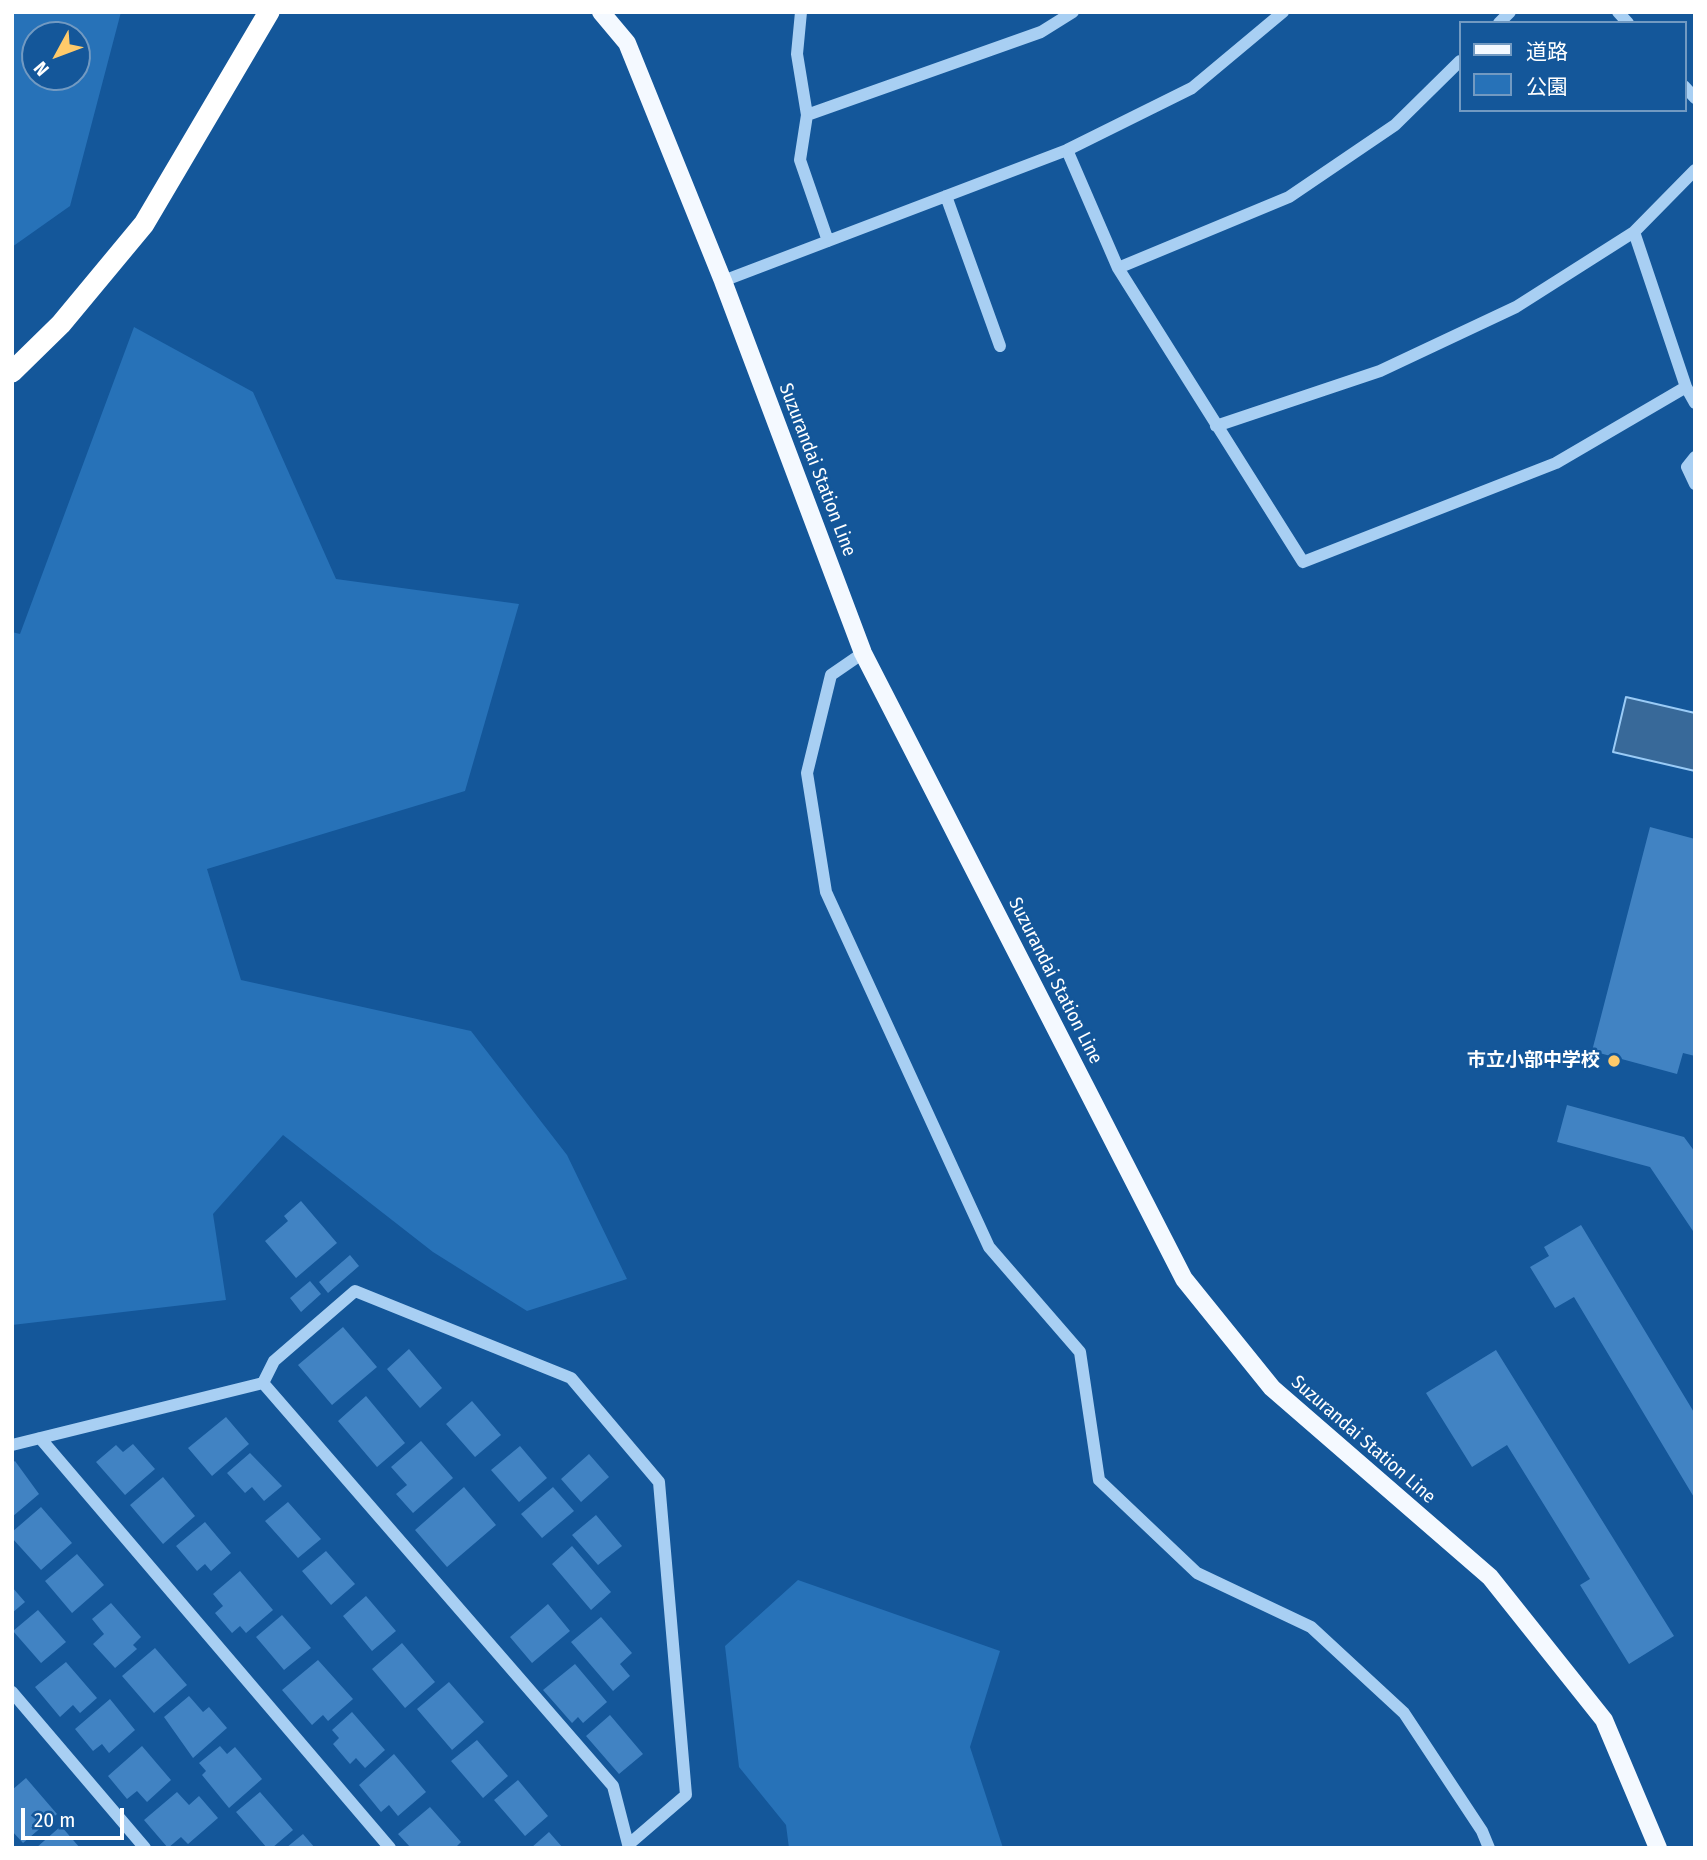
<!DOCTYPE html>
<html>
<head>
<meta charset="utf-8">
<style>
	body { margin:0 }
	#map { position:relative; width:1707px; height:1860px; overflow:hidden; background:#14579a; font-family:"Fira Sans Condensed","Noto Sans JP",sans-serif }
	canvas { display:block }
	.frame { position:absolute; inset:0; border:14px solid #fff; pointer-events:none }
	.legend { position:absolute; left:1459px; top:21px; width:228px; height:91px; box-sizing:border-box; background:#14579a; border:2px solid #729ac2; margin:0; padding:9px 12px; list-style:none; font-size:21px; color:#fff }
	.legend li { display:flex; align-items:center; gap:14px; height:35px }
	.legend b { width:35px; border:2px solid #729ac2 }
	.north { position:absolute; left:21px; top:21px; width:70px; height:70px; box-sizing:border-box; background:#14579a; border:2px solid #729ac2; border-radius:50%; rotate:229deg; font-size:19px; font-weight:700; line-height:28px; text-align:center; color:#fff }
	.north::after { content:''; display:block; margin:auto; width:24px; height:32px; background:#ffca6a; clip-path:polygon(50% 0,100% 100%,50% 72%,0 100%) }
	.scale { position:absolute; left:21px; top:1808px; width:103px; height:32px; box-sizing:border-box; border:4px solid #fff; border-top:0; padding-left:9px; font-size:21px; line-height:24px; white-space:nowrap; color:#fff; -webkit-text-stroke:5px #14579a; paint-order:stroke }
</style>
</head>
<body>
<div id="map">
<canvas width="1707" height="1860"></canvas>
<div class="frame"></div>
<ul class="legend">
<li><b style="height:9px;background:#f4f9ff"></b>道路</li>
<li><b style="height:19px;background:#2772b8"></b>公園</li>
</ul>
<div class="north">N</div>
<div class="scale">20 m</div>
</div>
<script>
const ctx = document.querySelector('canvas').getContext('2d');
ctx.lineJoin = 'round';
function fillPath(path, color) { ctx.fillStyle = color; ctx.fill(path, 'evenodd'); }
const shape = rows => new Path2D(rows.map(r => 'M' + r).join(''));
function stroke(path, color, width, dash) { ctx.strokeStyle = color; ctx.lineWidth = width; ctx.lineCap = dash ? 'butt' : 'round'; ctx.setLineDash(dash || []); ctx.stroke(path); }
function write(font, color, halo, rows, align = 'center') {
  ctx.font = font + ' "Fira Sans Condensed","Noto Sans JP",sans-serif'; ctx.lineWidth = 5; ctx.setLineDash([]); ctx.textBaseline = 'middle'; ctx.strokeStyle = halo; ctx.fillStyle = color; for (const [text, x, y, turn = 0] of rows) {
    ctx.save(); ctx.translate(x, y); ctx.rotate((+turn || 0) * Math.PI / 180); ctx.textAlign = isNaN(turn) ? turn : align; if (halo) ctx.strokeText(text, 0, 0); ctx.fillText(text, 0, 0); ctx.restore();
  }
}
fillPath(shape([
	[12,12,121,12,70,206,12,247],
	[35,35,77,35,77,77,35,77],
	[134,327,253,392,336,579,519,604,465,791,207,869,241,980,471,1031,567,1155,627,1279,527,1311,433,1252,283,1135,213,1214,226,1300,12,1325,12,632,20,634],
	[798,1580,1000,1651,970,1747,1003,1848,789,1848,786,1825,739,1767,725,1646]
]), '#2772b8');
const water = shape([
	[1626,697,1695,713,1695,771,1613,752,1626,697]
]);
fillPath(water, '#386999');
stroke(water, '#9acbf6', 2);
fillPath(shape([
	[1650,827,1695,839,1695,1056,1683,1053,1677,1074,1592,1051],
	[1567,1105,1684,1137,1695,1152,1695,1234,1650,1167,1557,1142],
	[301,1201,337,1243,296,1278,265,1241,288,1221,284,1216],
	[1581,1225,1695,1414,1695,1499,1574,1297,1555,1308,1530,1267,1549,1256,1544,1247],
	[350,1255,359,1266,328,1293,319,1282],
	[310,1281,321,1294,301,1312,290,1298],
	[343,1327,377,1367,332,1405,298,1365],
	[409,1349,442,1388,420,1408,387,1369],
	[1496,1350,1674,1636,1629,1664,1580,1585,1590,1579,1507,1445,1472,1467,1426,1393],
	[366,1396,405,1443,377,1467,338,1421],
	[472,1401,501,1435,475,1457,446,1424],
	[226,1417,249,1444,212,1476,188,1448],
	[421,1441,453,1478,413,1513,396,1494,407,1485,391,1467],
	[133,1444,155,1469,125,1495,96,1462,116,1445,123,1452],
	[520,1446,547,1478,519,1502,491,1470],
	[250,1453,282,1486,264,1501,252,1487,245,1493,227,1473],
	[589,1454,609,1477,581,1502,561,1479],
	[15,1461,39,1494,12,1517,12,1463],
	[163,1477,195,1516,163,1544,130,1505],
	[464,1487,496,1525,447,1567,415,1530],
	[553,1487,574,1511,542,1538,521,1514],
	[288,1502,321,1539,298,1558,265,1521],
	[41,1507,72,1543,41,1570,12,1538,12,1532],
	[596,1515,622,1546,598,1565,572,1535],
	[205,1522,231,1553,211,1571,205,1564,197,1571,176,1546],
	[572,1546,611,1592,591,1610,552,1564],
	[326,1551,355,1584,331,1605,302,1571],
	[77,1554,104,1585,72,1613,45,1581],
	[240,1571,273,1610,246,1633,240,1626,232,1633,215,1613,223,1606,213,1594],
	[12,1587,25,1602,12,1613],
	[366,1596,396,1631,372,1651,343,1616],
	[111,1603,141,1637,133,1645,137,1649,115,1668,93,1644,104,1634,92,1619],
	[548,1604,570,1631,532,1663,510,1637],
	[38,1610,66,1642,41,1663,13,1631],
	[282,1615,311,1648,284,1670,256,1637],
	[601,1617,632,1653,620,1664,630,1676,613,1691,571,1642],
	[402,1643,435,1682,405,1708,372,1669],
	[155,1648,187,1685,154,1713,122,1676],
	[318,1660,353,1699,328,1721,323,1715,312,1725,282,1690],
	[66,1662,97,1698,80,1713,73,1705,60,1717,35,1687],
	[575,1664,607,1702,583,1723,578,1717,572,1723,543,1690],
	[449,1682,484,1722,452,1750,417,1709],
	[189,1696,203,1712,209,1707,227,1728,193,1758,164,1717],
	[110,1699,135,1730,109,1753,102,1744,93,1751,75,1729],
	[352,1712,385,1750,365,1768,356,1758,350,1764,333,1744,339,1738,332,1730],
	[610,1715,643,1754,619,1774,586,1736],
	[477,1740,508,1776,483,1798,451,1761],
	[142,1746,171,1780,147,1802,137,1791,127,1799,108,1776],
	[220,1746,227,1754,235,1747,262,1779,229,1808,202,1775,206,1771,199,1763],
	[394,1754,426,1792,398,1816,389,1805,381,1812,359,1785],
	[26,1778,57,1814,23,1843,12,1831,12,1790],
	[518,1780,548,1816,525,1836,494,1800],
	[177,1792,189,1805,199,1796,218,1818,188,1844,181,1837,168,1848,144,1820],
	[260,1792,293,1830,272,1848,267,1848,236,1812],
	[430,1807,461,1842,455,1848,411,1848,398,1834],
	[61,1826,80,1848,36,1848],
	[549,1832,563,1848,531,1848],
	[303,1834,315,1848,286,1848]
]), '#4183c3');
stroke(shape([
	[801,12,797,54,807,115,800,160,828,241],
	[1618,12,1628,23],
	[1499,23,1510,12],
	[1684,86,1695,98],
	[807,115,1041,32,1073,12],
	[1067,150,1118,268,1303,562,1556,463,1686,387],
	[946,196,1000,346],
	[1634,232,1686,387,1695,403],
	[1118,268,1289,197,1395,125,1460,61],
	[723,281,1067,150,1192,88,1283,12],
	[1216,426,1380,371,1516,307,1634,232,1695,170],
	[1695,457,1687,467,1695,484],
	[863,653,831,675,807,773,826,892,989,1247,1080,1352,1099,1480,1197,1573,1311,1627,1404,1713,1482,1831,1489,1848],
	[263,1383,613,1786,629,1848],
	[40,1438,390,1848],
	[12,1445,263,1383,274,1361,355,1291,571,1378,659,1482,686,1795,628,1845],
	[12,1692,145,1848]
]), '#a8cff3', 12);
stroke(shape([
	[601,12,627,43,723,281,863,653,1184,1279,1272,1388,1490,1577,1604,1720,1658,1848]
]), '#f4f9ff', 18);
stroke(shape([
	[12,372,61,324,144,224,269,12]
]), '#fff', 21);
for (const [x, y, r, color] of [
	[1614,1061,7,"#ffca6a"]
]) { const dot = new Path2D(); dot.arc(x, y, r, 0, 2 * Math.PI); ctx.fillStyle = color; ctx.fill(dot); stroke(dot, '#14579a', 2.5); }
write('19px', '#fff', '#14579a', [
	["Suzurandai Station Line",817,470,69],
	["Suzurandai Station Line",1055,981,63],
	["Suzurandai Station Line",1363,1440,41]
]);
write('bold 19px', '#fff', '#14579a', [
	["市立小部中学校",1600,1061]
], 'right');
</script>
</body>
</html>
